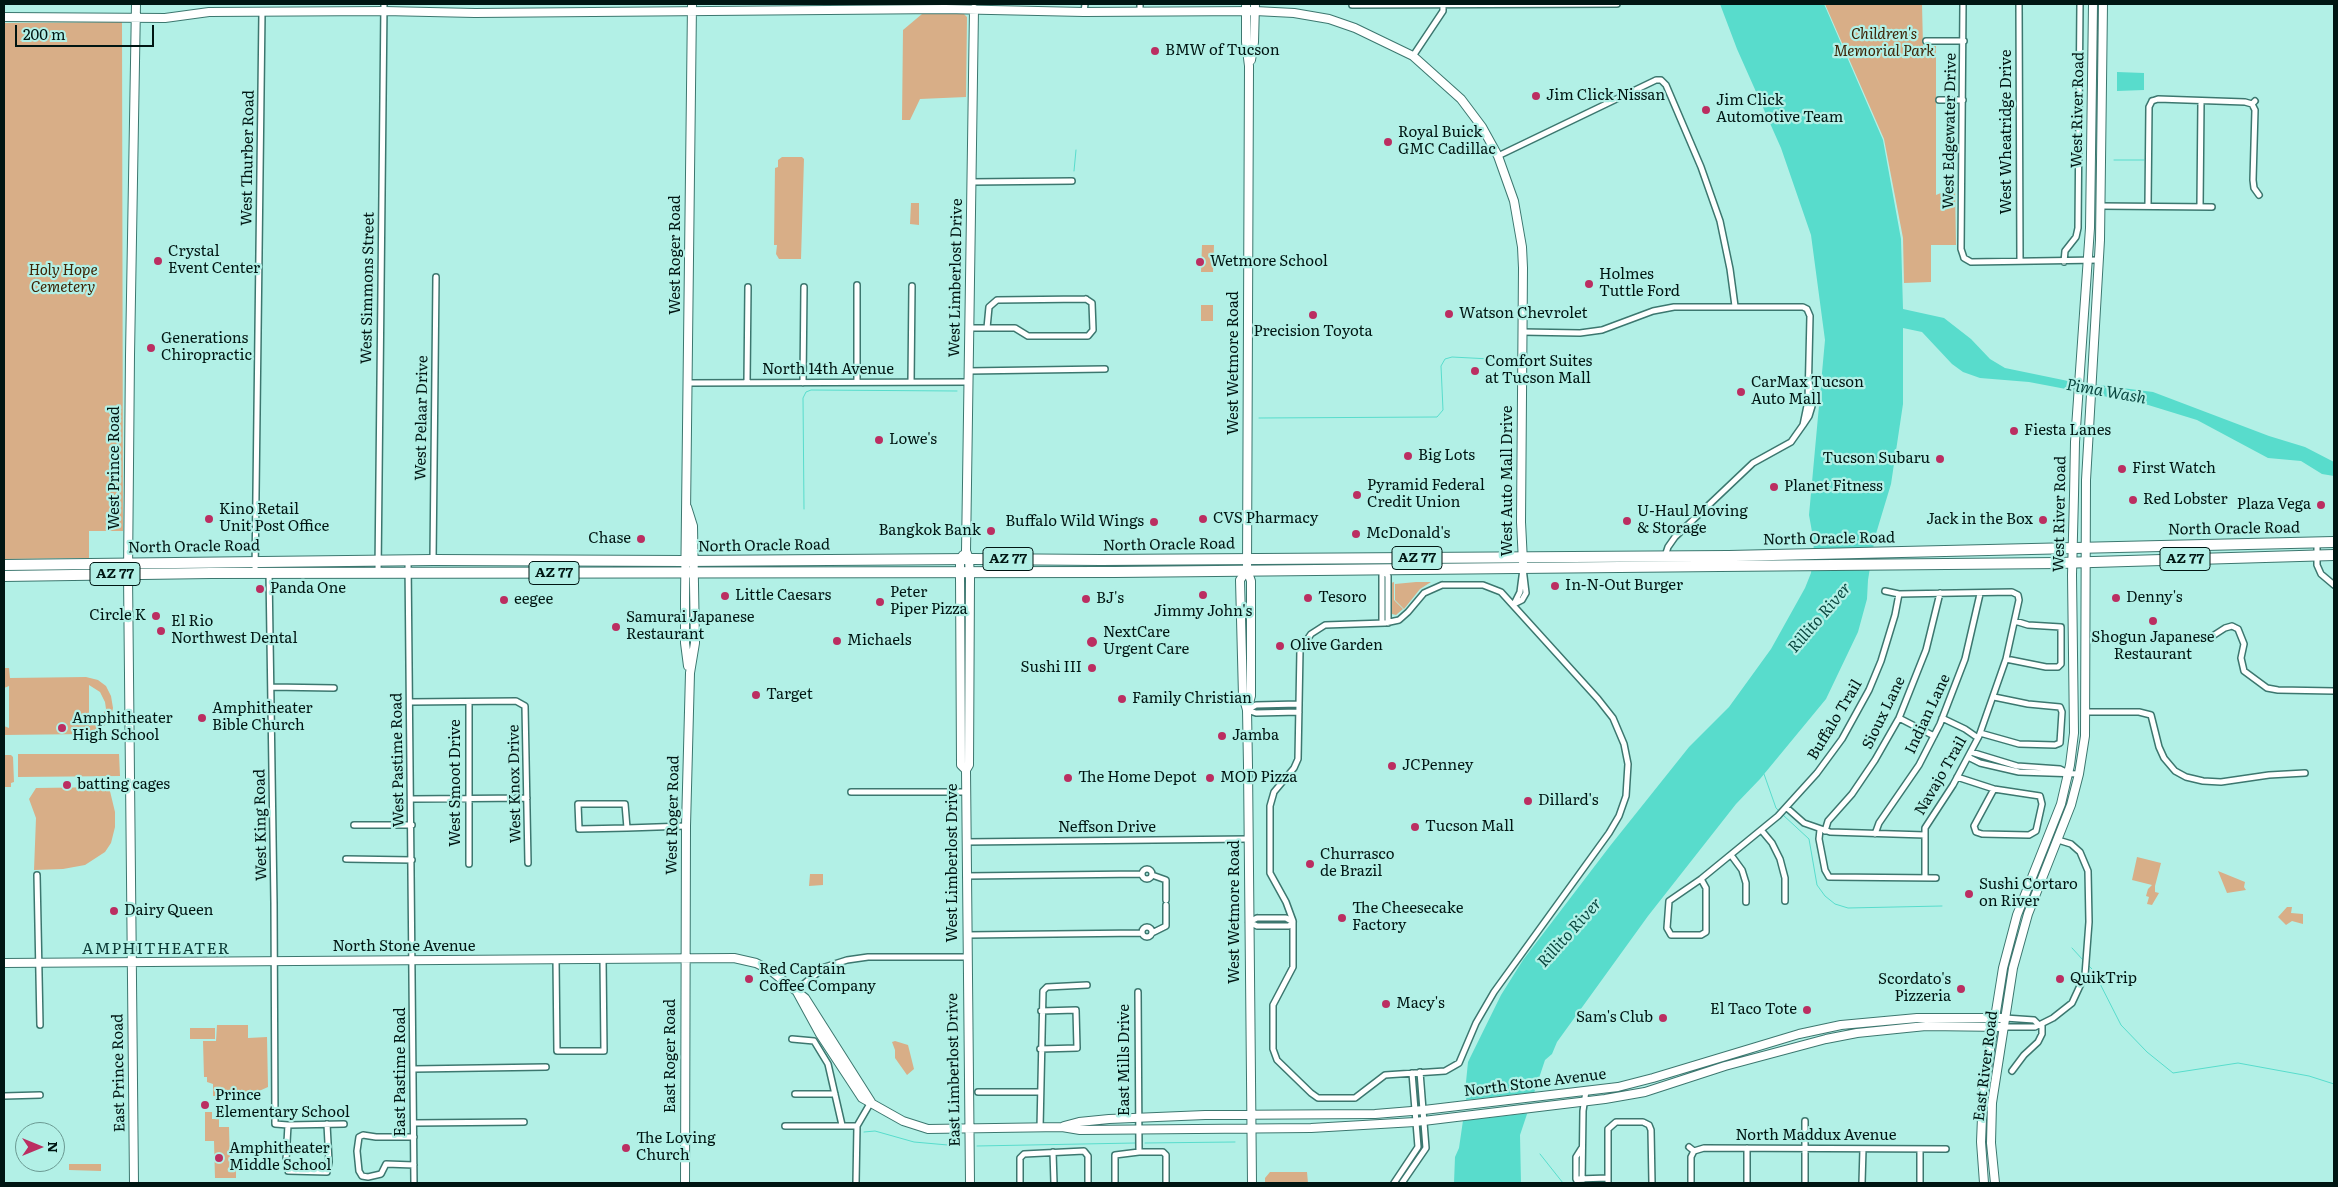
<!DOCTYPE html>
<html>
<head>
<meta charset="utf-8">
<style>
	body { margin:0 }
	#map { position:relative; width:2338px; height:1187px; overflow:hidden; background:#b2f0e6; font-family:Literata,serif }
	canvas { display:block }
	.frame { position:absolute; inset:0; border:5px solid #001613; pointer-events:none }
	.north { position:absolute; left:15px; top:1122px; width:50px; height:50px; box-sizing:border-box; background:#b2f0e6; border:1px solid #6b9992; border-radius:50%; rotate:90deg; font-size:14px; font-weight:700; line-height:20px; text-align:center; color:#001613 }
	.north::after { content:''; display:block; margin:auto; width:18px; height:22px; background:#bb2e61; clip-path:polygon(50% 0,100% 100%,50% 72%,0 100%) }
	.scale { position:absolute; left:15px; top:25px; width:139px; height:22px; box-sizing:border-box; border:2px solid #001613; border-top:0; padding-left:6px; font-size:15px; line-height:18px; white-space:nowrap; color:#001613; -webkit-text-stroke:4px #b2f0e6; paint-order:stroke }
</style>
</head>
<body>
<div id="map">
<canvas width="2338" height="1187"></canvas>
<div class="frame"></div>
<div class="north">N</div>
<div class="scale">200 m</div>
</div>
<script>
const ctx = document.querySelector('canvas').getContext('2d');
ctx.lineJoin = 'round';
function fillPath(path, color) { ctx.fillStyle = color; ctx.fill(path, 'evenodd'); }
const shape = rows => new Path2D(rows.map(r => 'M' + r).join(''));
function stroke(path, color, width, dash) { ctx.strokeStyle = color; ctx.lineWidth = width; ctx.lineCap = dash ? 'butt' : 'round'; ctx.setLineDash(dash || []); ctx.stroke(path); }
function write(font, color, halo, rows, align = 'center') {
  ctx.font = font + ' Literata,serif'; ctx.lineWidth = 4.5; ctx.setLineDash([]); ctx.textBaseline = 'middle'; ctx.strokeStyle = halo; ctx.fillStyle = color; for (const [text, x, y, turn = 0] of rows) {
    ctx.save(); ctx.translate(x, y); ctx.rotate((+turn || 0) * Math.PI / 180); ctx.textAlign = isNaN(turn) ? turn : align; if (halo) ctx.strokeText(text, 0, 0); ctx.fillText(text, 0, 0); ctx.restore();
  }
}
fillPath(shape([
	[1825,4,1922,4,1923,46,1936,46,1936,195,1955,187,1956,245,1931,245,1931,282,1904,283,1903,238,1884,139],
	[922,14,964,14,967,17,966,97,920,99,910,120,902,120,903,30],
	[122,22,123,531,89,531,89,558,4,559,4,23],
	[782,157,802,157,804,159,801,259,779,259,776,254,777,245,774,245,775,168,778,167,778,160],
	[911,203,919,203,919,225,910,224],
	[1202,245,1214,245,1213,272,1201,272],
	[1201,305,1213,305,1213,321,1201,321],
	[1394,582,1394,600,1403,609,1396,615,1392,614,1391,609,1391,583],
	[1416,582,1431,582,1420,589,1404,609,1395,600,1395,584],
	[4,668,9,668,10,678,86,677,98,680,106,686,111,696,113,708,111,717,105,725,96,732,88,734,4,735,4,726,9,728,9,686,4,688],
	[89,685,100,692,105,702,106,709,99,721,89,726],
	[18,754,119,754,120,776,18,777],
	[4,755,11,755,13,757,14,782,11,783,11,787,4,787],
	[109,787,115,812,115,827,111,843,105,852,85,865,63,869,34,870,36,818,29,799,36,788],
	[2137,857,2161,863,2155,886,2155,892,2159,893,2152,905,2147,904,2149,897,2146,896,2148,889,2152,885,2132,880],
	[2218,871,2245,882,2244,887,2246,890,2227,893],
	[810,874,823,874,823,885,809,886],
	[2287,907,2292,907,2291,913,2303,914,2303,924,2292,921,2286,925,2278,917],
	[217,1025,248,1025,248,1038,267,1037,268,1087,248,1096,213,1096,213,1084,207,1082,207,1077,204,1077,203,1041,216,1041],
	[190,1028,215,1028,215,1039,190,1039],
	[895,1041,908,1045,914,1069,907,1075,895,1058,895,1050,892,1042],
	[205,1112,212,1112,212,1119,219,1119,219,1127,229,1127,230,1166,236,1166,236,1178,215,1178,214,1141,205,1141],
	[69,1164,101,1164,101,1171,69,1170],
	[1270,1172,1307,1172,1308,1183,1265,1183,1265,1178]
]), '#d8ae87');
fillPath(shape([
	[1720,4,1824,4,1883,140,1901,239,1903,309,1944,318,1971,339,1990,359,2005,368,2068,381,2153,392,2269,436,2305,447,2334,462,2334,476,2322,474,2301,461,2268,458,2197,420,2145,404,2029,382,1980,378,1963,372,1952,364,1922,332,1903,328,1903,404,1891,484,1875,537,1868,580,1867,599,1858,632,1826,699,1760,779,1736,804,1648,916,1557,1042,1552,1054,1545,1060,1520,1135,1521,1183,1454,1183,1455,1157,1459,1148,1467,1093,1465,1092,1468,1062,1501,995,1523,960,1610,846,1689,747,1729,707,1771,649,1805,588,1811,573,1814,543,1809,515,1825,340,1811,235,1781,148,1737,49],
	[2117,72,2144,73,2144,90,2117,91]
]), '#58dccc');
fillPath(shape([
	[1537,1092,1530,1113,1460,1121,1464,1100]
]), '#b2f0e6');
stroke(shape([
	[2114,160,2144,160],
	[1074,171,1076,150],
	[1259,418,1437,417,1443,410,1441,366,1445,359,1452,357,1510,360],
	[804,509,803,398,806,392,811,390,957,391],
	[1764,774,1776,808,1780,812],
	[1783,815,1809,839,1817,885,1825,896,1835,904,1848,908,1942,906],
	[2072,948,2083,960],
	[2088,965,2093,970,2121,1025,2147,1052,2173,1073,2238,1063,2309,1076,2334,1084],
	[864,1132,875,1131,914,1142,959,1146],
	[1145,1143,1235,1142],
	[977,1146,1135,1143],
	[1540,1154,1563,1183]
]), '#58dccc', 1);
const street = shape([
	[1352,4,1352,5,1617,4],
	[1963,4,1961,249,1964,258],
	[2019,4,2020,261],
	[1084,12,1085,4],
	[1140,12,1140,4],
	[1926,41,1964,41],
	[1413,56,1443,11,1443,5],
	[1939,100,1963,100],
	[2152,101,2158,99,2245,102,2252,104],
	[2255,101,2252,104,2255,110,2253,180,2254,188,2259,195],
	[1498,156,1656,80,1661,80,1666,85,1701,167,1720,221,1730,269,1735,306],
	[971,182,1072,181],
	[2148,205,2149,107,2152,101],
	[2100,206,2212,207],
	[2200,206,2201,101],
	[1964,258,1971,262,2099,260],
	[2064,262,2065,251,2076,237,2078,228,2080,4],
	[1086,299,1092,303,1093,330,1088,336,1028,336,1015,328,987,328,989,307,997,300,1086,299],
	[969,328,987,328],
	[1522,332,1580,333,1602,330,1653,311,1674,307,1803,307,1807,309,1810,316,1808,401,1803,425,1809,416,1812,406,1809,381],
	[968,371,1105,369],
	[747,382,748,287],
	[857,382,857,285],
	[911,382,912,286],
	[689,383,968,382],
	[803,383,804,287],
	[2317,543,2317,565,2321,574,2334,585],
	[1665,556,1668,547,1675,537,1753,463,1791,442,1803,425],
	[408,560,414,1183],
	[433,560,436,277],
	[1383,570,1388,576,1388,623],
	[269,572,274,903,275,1124,288,1125,286,1160,288,1171,327,1172,329,1162,327,1124],
	[255,573,262,12],
	[378,573,384,4],
	[1442,585,1483,585,1501,592,1598,699,1613,718,1624,744,1628,764,1626,796,1619,816,1609,833,1494,992,1476,1023,1459,1063,1445,1071,1385,1075,1355,1098,1318,1098,1311,1093,1277,1060,1273,1049,1273,1005,1293,967,1293,921,1286,902,1270,873,1270,806,1274,792,1294,768,1298,759,1300,650,1311,634,1325,625,1385,623,1399,620,1408,612,1424,593,1442,585],
	[1514,604,1522,600,1526,593,1523,568],
	[1514,604,1520,592,1523,569],
	[1382,623,1382,570],
	[2208,639,2225,628,2232,626,2238,629,2244,644,2241,658,2244,671,2267,688,2278,690,2334,691],
	[2006,659,2046,667,2058,667,2061,664,2061,627,2028,625,2015,621],
	[271,687,334,688],
	[410,702,516,701,525,706,528,863],
	[469,702,469,864],
	[1247,710,1256,705,1299,704],
	[1247,710,1256,713,1299,712],
	[2086,712,2139,712,2151,715,2159,747,2164,758,2175,771,2186,777,2203,781,2221,782,2269,775,2305,773],
	[1899,718,1934,736],
	[1942,718,1965,729,1978,738],
	[1980,733,2019,744,2055,745,2060,743,2062,712,2060,707,2028,704,1994,697],
	[1971,752,2017,766,2060,769,2068,773],
	[1968,757,1980,763,2019,772,2079,774],
	[1957,777,1994,789,2040,796,2042,804,2036,831,2029,835,1982,834,1976,832,1974,826,1994,789],
	[851,792,966,792],
	[412,799,527,798],
	[1787,808,1804,823,1830,832,1925,835,1925,828,1953,785,1979,736,2006,659,2019,600,2018,595,2012,592,1899,594,1885,591],
	[354,825,412,825],
	[627,828,625,804,578,804,579,829,627,828,686,826],
	[1820,830,1819,839,1825,870,1829,877,1936,878],
	[1762,831,1772,843,1780,859,1785,878,1785,901],
	[1825,831,1828,821,1852,794,1875,760,1899,718,1926,650,1940,593],
	[1875,834,1879,823,1919,765,1940,724,1965,659,1980,594],
	[1925,835,1925,878],
	[966,842,1248,839],
	[1731,855,1742,870,1746,883,1746,902],
	[346,859,412,860],
	'1142 874a5 5 0 1 1 10 0a5 5 0 1 1-10 0Z',
	[37,875,40,1025],
	[1152,875,1166,880,1166,900],
	[966,876,1142,874],
	[1701,879,1706,888,1706,932,1701,935,1671,935,1667,928,1669,901,1701,879,1778,816,1817,773,1842,739,1869,690,1881,661,1895,615,1899,594],
	[1257,918,1286,918,1293,922,1289,926,1257,926,1249,922,1257,918],
	'1142 932a5 5 0 1 1 10 0a5 5 0 1 1-10 0Z',
	[1152,933,1166,926,1166,905],
	[967,935,1142,933],
	[556,959,557,1051,604,1051,603,959],
	[796,990,825,967,847,960,868,957,967,957],
	[1138,992,1139,1152],
	[2005,1018,2034,1020,2038,1024],
	[2004,1027,2035,1027,2053,1018,2072,1003,2085,975,2089,922,2088,871,2080,852,2071,844,2058,840],
	[792,1039,814,1041,828,1064,842,1125],
	[1040,1049,1077,1048,1076,1010,1041,1011],
	[414,1069,546,1067],
	[2012,1071,2024,1055,2038,1042,2042,1034,2042,1024],
	[978,1092,1040,1092],
	[795,1094,835,1094],
	[4,1096,40,1095],
	[1805,1121,1805,1183],
	[414,1123,524,1122],
	[288,1125,344,1124],
	[785,1126,857,1126],
	[857,1126,871,1102],
	[1040,1128,1043,991,1047,987,1087,985],
	[414,1137,376,1137,363,1135,359,1137,357,1151,359,1171,362,1176,368,1177,381,1174,386,1164,414,1165],
	[1689,1147,1694,1151,1704,1148,1946,1149],
	[1747,1148,1747,1183],
	[1920,1149,1920,1183],
	[1053,1152,1054,1183],
	[1578,1179,1608,1178],
	[856,1183,857,1126],
	[1020,1183,1020,1158,1024,1154,1084,1151,1088,1156,1088,1183],
	[1115,1183,1115,1155,1139,1152,1163,1152,1166,1155,1166,1183],
	[1394,1183,1418,1147,1412,1073],
	[1402,1183,1426,1148,1420,1072],
	[1578,1183,1576,1179,1576,1157,1581,1149],
	[1582,1183,1583,1111,1586,1091],
	[1608,1183,1608,1129,1616,1122,1643,1122,1649,1125,1651,1130,1652,1183],
	[1691,1183,1691,1157,1694,1151],
	[1862,1183,1863,1149]
]);
const secondary = shape([
	[4,17,165,18,209,12,384,11,475,13,945,9,1084,12,1255,11,1294,13,1329,19,1355,28,1413,56,1461,99,1482,127,1498,156,1514,201,1522,247,1523,268,1521,522,1523,562],
	[963,555,960,559,960,576,961,765,966,770],
	[1247,570,1240,580,1243,696,1247,710,1248,766,1252,1183],
	[688,666,685,643,685,598,692,4],
	[1247,710,1251,696,1251,581,1247,570],
	[4,963,734,958,756,963,770,970,805,998,871,1102],
	[796,990,820,1034,862,1098,903,1121,928,1129,1062,1127,1080,1130,1311,1128,1415,1122,1605,1099,1645,1092,1725,1066,1826,1039,1857,1033,1926,1026,2004,1027],
	[1064,1126,1079,1122,1109,1119,1205,1115,1375,1114,1424,1110,1618,1087,1653,1078,1799,1034,1841,1025,1917,1018,2005,1018],
	[134,1183,128,574,130,355,136,4],
	[685,1183,686,826,690,673,695,643,693,526,687,507],
	[970,1183,966,770,969,765,970,578,969,559,966,551,974,9]
]);
const primary = shape([
	[1246,4,1246,42,1249,66,1247,570],
	[1251,60,1254,42,1255,4],
	[1984,1183,1981,1142,1983,1093,2003,968,2017,915,2061,804,2070,765,2074,733,2072,575,2074,495,2075,442,2090,228,2093,4],
	[1995,1183,1991,1143,1992,1103,2013,968,2028,914,2071,805,2079,774,2085,736,2086,480,2100,240,2103,4]
]);
const highway = shape([
	[4,565,433,560,685,561,973,559,1101,560,1729,556,2334,542],
	[4,576,211,573,1115,572,1720,566,2059,563,2334,555]
]);
stroke(street, '#3c776f', 8);
stroke(secondary, '#3c776f', 10);
stroke(primary, '#3c776f', 10);
stroke(highway, '#3c776f', 12);
stroke(street, '#fff', 5);
stroke(secondary, '#fff', 8);
stroke(primary, '#fff', 8);
stroke(highway, '#fff', 10);
for (const [x, y, r, color] of [
	[1155,51,5,"#bb2e61"],
	[1536,96,5,"#bb2e61"],
	[1706,110,5,"#bb2e61"],
	[1388,142,5,"#bb2e61"],
	[158,261,5,"#bb2e61"],
	[1200,262,5,"#bb2e61"],
	[1589,284,5,"#bb2e61"],
	[1449,314,5,"#bb2e61"],
	[1313,315,5,"#bb2e61"],
	[151,348,5,"#bb2e61"],
	[1475,371,5,"#bb2e61"],
	[1741,392,5,"#bb2e61"],
	[2014,431,5,"#bb2e61"],
	[879,440,5,"#bb2e61"],
	[1408,456,5,"#bb2e61"],
	[1940,459,5,"#bb2e61"],
	[2122,469,5,"#bb2e61"],
	[1774,487,5,"#bb2e61"],
	[1357,495,5,"#bb2e61"],
	[2133,500,5,"#bb2e61"],
	[2321,505,5,"#bb2e61"],
	[209,519,5,"#bb2e61"],
	[1203,519,5,"#bb2e61"],
	[2043,520,5,"#bb2e61"],
	[1627,521,5,"#bb2e61"],
	[1154,522,5,"#bb2e61"],
	[991,531,5,"#bb2e61"],
	[1356,534,5,"#bb2e61"],
	[641,539,5,"#bb2e61"],
	[1555,586,5,"#bb2e61"],
	[260,589,5,"#bb2e61"],
	[1203,595,5,"#bb2e61"],
	[725,596,5,"#bb2e61"],
	[1308,598,5,"#bb2e61"],
	[2116,598,5,"#bb2e61"],
	[1086,599,5,"#bb2e61"],
	[504,600,5,"#bb2e61"],
	[880,602,5,"#bb2e61"],
	[156,616,5,"#bb2e61"],
	[2153,621,5,"#bb2e61"],
	[616,627,5,"#bb2e61"],
	[161,631,5,"#bb2e61"],
	[837,641,5,"#bb2e61"],
	[1092,642,6,"#bb2e61"],
	[1280,646,5,"#bb2e61"],
	[1092,668,5,"#bb2e61"],
	[756,695,5,"#bb2e61"],
	[1122,699,5,"#bb2e61"],
	[202,718,5,"#bb2e61"],
	[62,728,5,"#bb2e61"],
	[1222,736,5,"#bb2e61"],
	[1392,766,5,"#bb2e61"],
	[1068,778,5,"#bb2e61"],
	[1210,778,5,"#bb2e61"],
	[67,785,5,"#bb2e61"],
	[1528,801,5,"#bb2e61"],
	[1415,827,5,"#bb2e61"],
	[1310,864,5,"#bb2e61"],
	[1969,894,5,"#bb2e61"],
	[114,911,5,"#bb2e61"],
	[1342,918,5,"#bb2e61"],
	[749,979,5,"#bb2e61"],
	[2060,979,5,"#bb2e61"],
	[1961,989,5,"#bb2e61"],
	[1386,1004,5,"#bb2e61"],
	[1807,1010,5,"#bb2e61"],
	[1663,1018,5,"#bb2e61"],
	[205,1105,5,"#bb2e61"],
	[626,1148,5,"#bb2e61"],
	[219,1158,5,"#bb2e61"]
]) { const dot = new Path2D(); dot.arc(x, y, r, 0, 2 * Math.PI); ctx.fillStyle = color; ctx.fill(dot); stroke(dot, '#b2f0e6', 2); }
for (const [x, y, w] of [
	[1417,558,50],
	[1008,559,50],
	[2185,559,50],
	[554,573,50],
	[115,574,50]
]) { const box = new Path2D(); box.roundRect(x - w / 2, y - 11.5, w, 23, 4); ctx.fillStyle = '#b2f0e6'; ctx.fill(box); stroke(box, '#001613', 1); }
write('bold 14px', '#001613', null, [
	["AZ 77",1417,558],
	["AZ 77",1008,559],
	["AZ 77",2185,559],
	["AZ 77",554,573],
	["AZ 77",115,574]
]);
write('italic 15px', '#3d2204', '#b2f0e6', [
	["Children's",1884,35],
	["Memorial Park",1884,52],
	["Holy Hope",63,271],
	["Cemetery",63,288]
]);
write('15px', '#001613', '#b2f0e6', [
	["BMW of Tucson",1165,51],
	["Jim Click Nissan",1546,96],
	["Jim Click",1716,101],
	["Automotive Team",1716,118],
	["Royal Buick",1398,133],
	["GMC Cadillac",1398,150],
	["Crystal",168,252],
	["Event Center",168,269],
	["Wetmore School",1210,262],
	["Holmes",1599,275],
	["Tuttle Ford",1599,292],
	["Watson Chevrolet",1459,314],
	["Precision Toyota",1313,332,"center"],
	["Generations",161,339],
	["Chiropractic",161,356],
	["Comfort Suites",1485,362],
	["at Tucson Mall",1485,379],
	["CarMax Tucson",1751,383],
	["Auto Mall",1751,400],
	["Fiesta Lanes",2024,431],
	["Lowe's",889,440],
	["Big Lots",1418,456],
	["Tucson Subaru",1930,459,"right"],
	["First Watch",2132,469],
	["Pyramid Federal",1367,486],
	["Credit Union",1367,503],
	["Planet Fitness",1784,487],
	["Red Lobster",2143,500],
	["Plaza Vega",2311,505,"right"],
	["Kino Retail",219,510],
	["Unit Post Office",219,527],
	["U-Haul Moving",1637,512],
	["& Storage",1637,529],
	["CVS Pharmacy",1213,519],
	["Jack in the Box",2033,520,"right"],
	["Buffalo Wild Wings",1144,522,"right"],
	["Bangkok Bank",981,531,"right"],
	["McDonald's",1366,534],
	["Chase",631,539,"right"],
	["In-N-Out Burger",1565,586],
	["Panda One",270,589],
	["Peter",890,593],
	["Piper Pizza",890,610],
	["Little Caesars",735,596],
	["Tesoro",1318,598],
	["Denny's",2126,598],
	["BJ's",1096,599],
	["eegee",514,600],
	["Jimmy John's",1203,612,"center"],
	["Circle K",146,616,"right"],
	["Samurai Japanese",626,618],
	["Restaurant",626,635],
	["El Rio",171,622],
	["Northwest Dental",171,639],
	["NextCare",1103,633],
	["Urgent Care",1103,650],
	["Shogun Japanese",2153,638,"center"],
	["Restaurant",2153,655,"center"],
	["Michaels",847,641],
	["Olive Garden",1290,646],
	["Sushi III",1082,668,"right"],
	["Target",766,695],
	["Family Christian",1132,699],
	["Amphitheater",212,709],
	["Bible Church",212,726],
	["Amphitheater",72,719],
	["High School",72,736],
	["Jamba",1232,736],
	["JCPenney",1402,766],
	["The Home Depot",1078,778],
	["MOD Pizza",1220,778],
	["batting cages",77,785],
	["Dillard's",1538,801],
	["Tucson Mall",1425,827],
	["Churrasco",1320,855],
	["de Brazil",1320,872],
	["Sushi Cortaro",1979,885],
	["on River",1979,902],
	["The Cheesecake",1352,909],
	["Factory",1352,926],
	["Dairy Queen",124,911],
	["Red Captain",759,970],
	["Coffee Company",759,987],
	["QuikTrip",2070,979],
	["Scordato's",1951,980,"right"],
	["Pizzeria",1951,997,"right"],
	["Macy's",1396,1004],
	["El Taco Tote",1797,1010,"right"],
	["Sam's Club",1653,1018,"right"],
	["Prince",215,1096],
	["Elementary School",215,1113],
	["The Loving",636,1139],
	["Church",636,1156],
	["Amphitheater",229,1149],
	["Middle School",229,1166]
], 'left');
write('15px', '#001613', '#b2f0e6', [
	["West River Road",2078,110,-89],
	["West Edgewater Drive",1950,131,-89],
	["West Wheatridge Drive",2007,132,-90],
	["West Thurber Road",248,158,-89],
	["West Roger Road",676,255,-90],
	["West Limberlost Drive",956,278,-89],
	["West Simmons Street",368,288,-89],
	["West Wetmore Road",1234,363,-90],
	["North 14th Avenue",828,370],
	["West Pelaar Drive",422,418,-89],
	["West Prince Road",115,468,-90],
	["West Auto Mall Drive",1508,481,-90],
	["West River Road",2060,514,-89],
	["North Oracle Road",2234,529,-1],
	["North Oracle Road",1829,539,-1],
	["North Oracle Road",1169,545,-1],
	["North Oracle Road",764,546,-1],
	["North Oracle Road",194,547,-1],
	["Sioux Lane",1884,713,-64],
	["Indian Lane",1928,714,-65],
	["Buffalo Trail",1835,720,-59],
	["West Pastime Road",398,760,-91],
	["Navajo Trail",1941,776,-60],
	["West Smoot Drive",456,783,-90],
	["West Knox Drive",515,784,-91],
	["West Roger Road",673,815,-89],
	["West King Road",261,825,-91],
	["Neffson Drive",1107,828],
	["West Limberlost Drive",953,863,-90],
	["West Wetmore Road",1235,912,-90],
	["North Stone Avenue",404,947],
	["East Roger Road",671,1056,-90],
	["East Mills Drive",1125,1060,-90],
	["East River Road",1986,1066,-83],
	["East Limberlost Drive",954,1070,-91],
	["East Pastime Road",401,1072,-90],
	["East Prince Road",119,1073,-91],
	["North Stone Avenue",1535,1083,-7],
	["North Maddux Avenue",1816,1136]
]);
write('italic 16px', '#0b4841', '#b2f0e6', [
	["Pima Wash",2106,392,10],
	["Rillito River",1820,618,-49],
	["Rillito River",1570,933,-48]
]);
ctx.letterSpacing = '1px';
write('16px', '#0c3c37', '#b2f0e6', [
	["AMPHITHEATER",156,949]
]);
ctx.letterSpacing = '0px';
</script>
</body>
</html>
